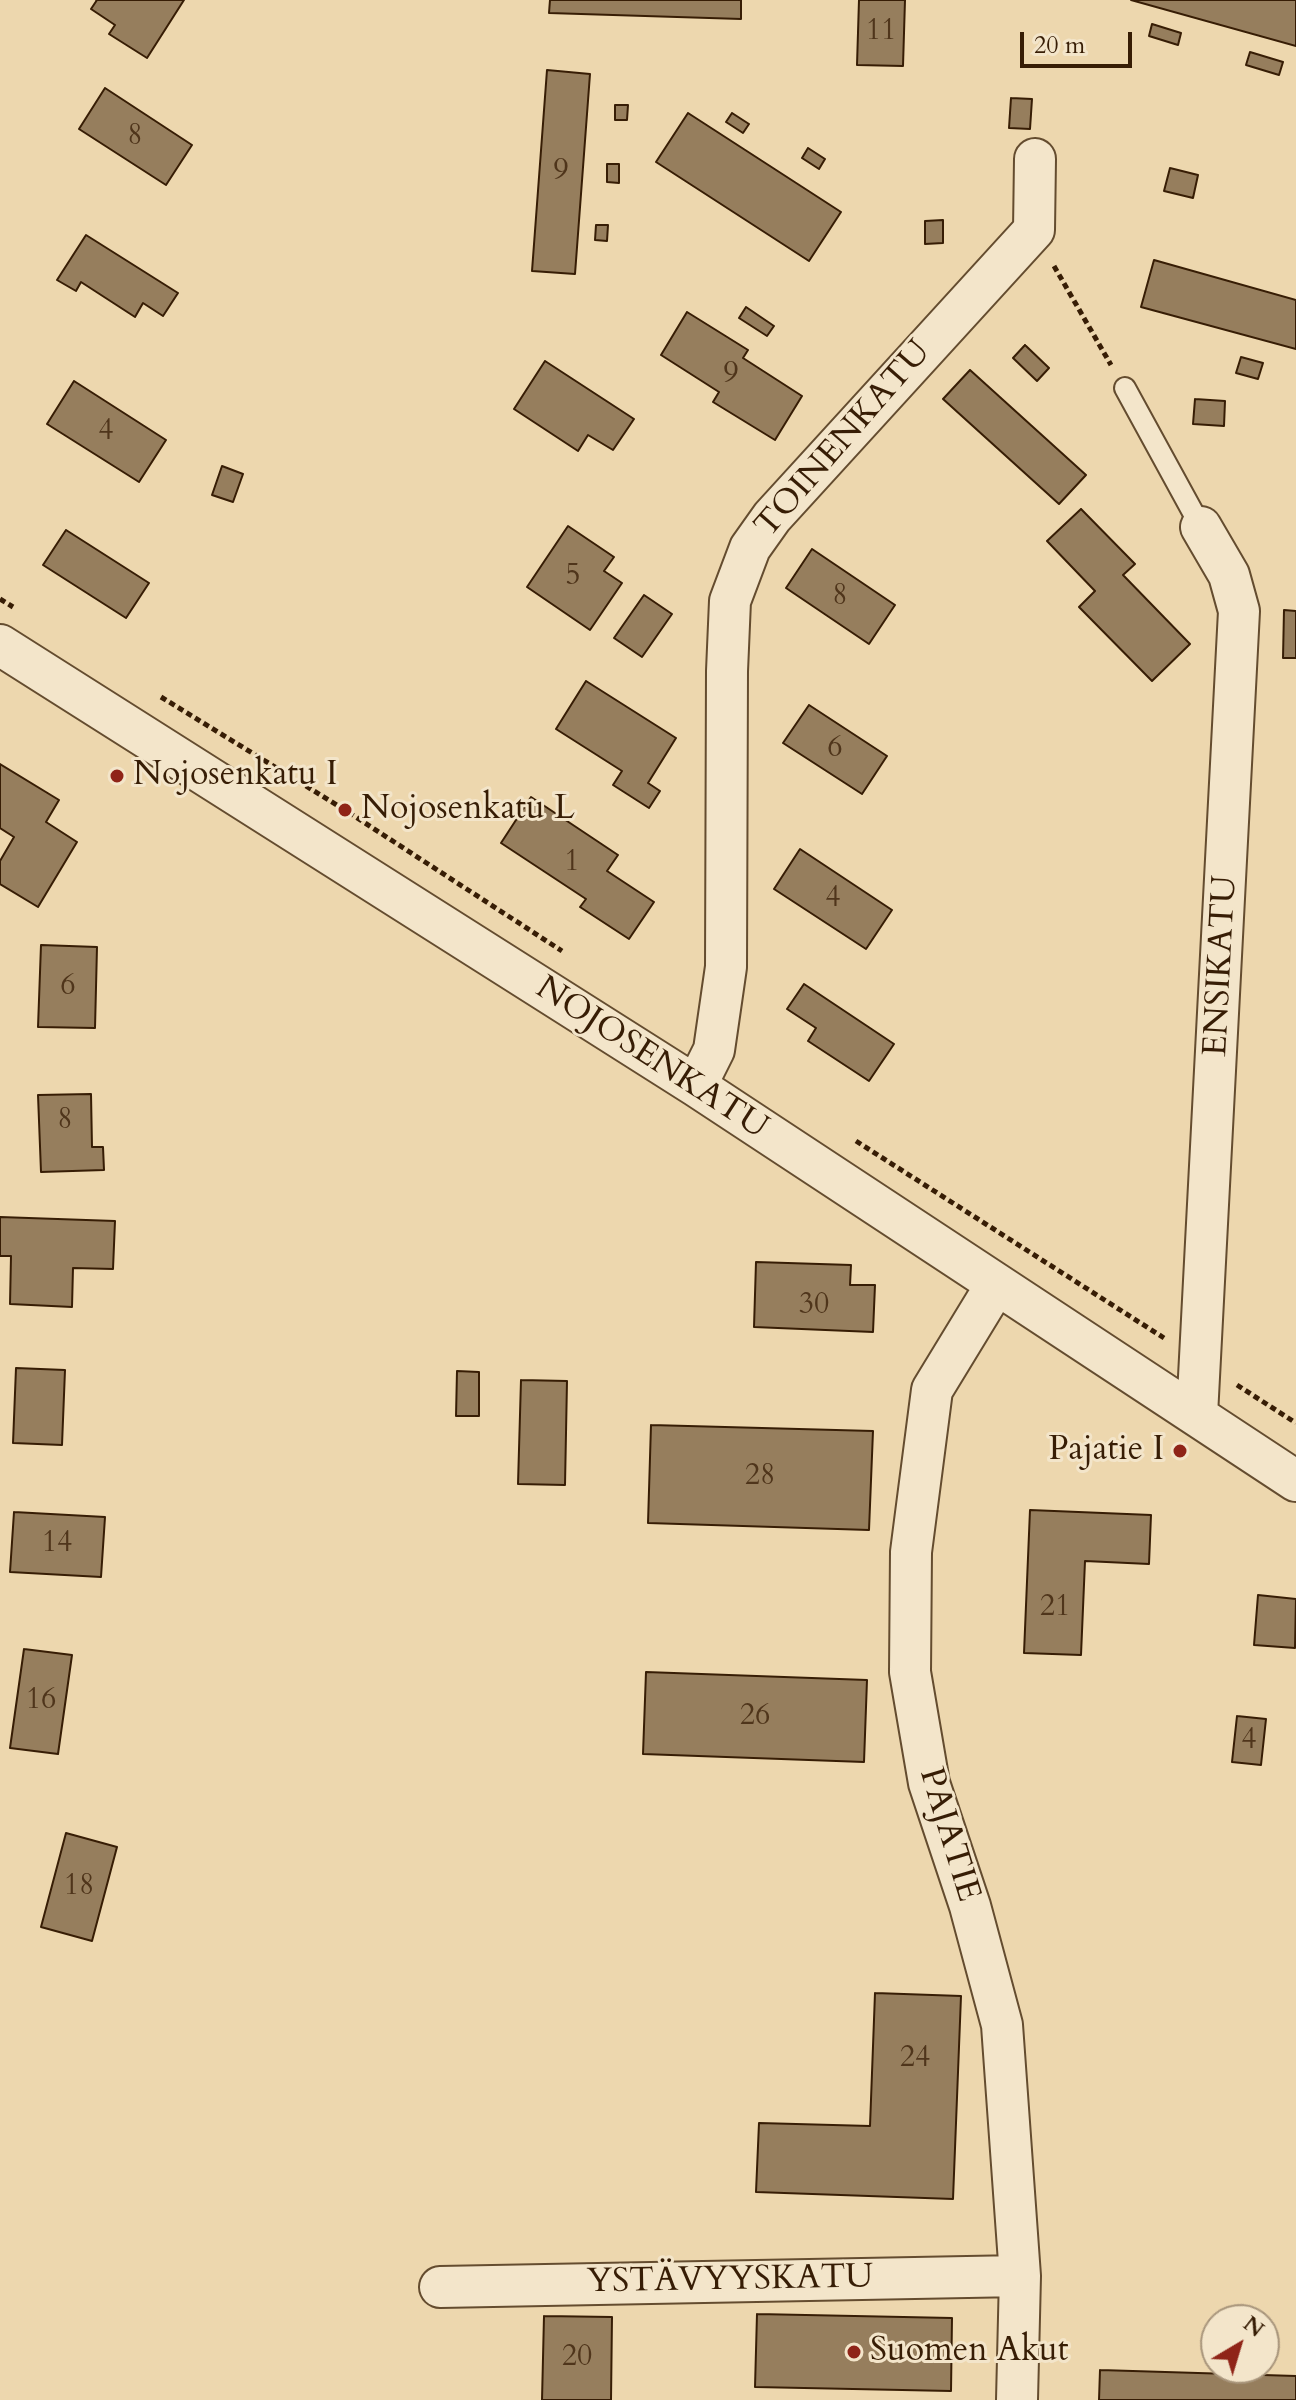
<!DOCTYPE html>
<html>
<head>
<meta charset="utf-8">
<style>
	body { margin:0 }
	#map { position:relative; width:1296px; height:2400px; overflow:hidden; background:#edd7ae; font-family:Cardo,serif }
	canvas { display:block }
	.north { position:absolute; left:1200px; top:2304px; width:80px; height:80px; box-sizing:border-box; background:#f3e5ca; border:2px solid #a8957b; border-radius:50%; rotate:38deg; font-size:22px; font-weight:700; line-height:32px; text-align:center; color:#371d05 }
	.north::after { content:''; display:block; margin:auto; width:28px; height:36px; background:#8f2418; clip-path:polygon(50% 0,100% 100%,50% 72%,0 100%) }
	.scale { position:absolute; left:1020px; top:32px; width:112px; height:36px; box-sizing:border-box; border:4px solid #371d05; border-top:0; padding-left:10px; font-size:24px; line-height:28px; white-space:nowrap; color:#371d05; -webkit-text-stroke:6px #f3e5ca; paint-order:stroke }
</style>
</head>
<body>
<div id="map">
<canvas width="1296" height="2400"></canvas>
<div class="north">N</div>
<div class="scale">20 m</div>
</div>
<script>
const ctx = document.querySelector('canvas').getContext('2d');
ctx.lineJoin = 'round';
function fillPath(path, color) { ctx.fillStyle = color; ctx.fill(path, 'evenodd'); }
const shape = rows => new Path2D(rows.map(r => 'M' + r).join(''));
function stroke(path, color, width, dash) { ctx.strokeStyle = color; ctx.lineWidth = width; ctx.lineCap = dash ? 'butt' : 'round'; ctx.setLineDash(dash || []); ctx.stroke(path); }
function write(font, color, halo, rows, align = 'center') {
  ctx.font = font + ' Cardo,serif'; ctx.lineWidth = 6; ctx.setLineDash([]); ctx.textBaseline = 'middle'; ctx.strokeStyle = halo; ctx.fillStyle = color; for (const [text, x, y, turn = 0] of rows) {
    ctx.save(); ctx.translate(x, y); ctx.rotate((+turn || 0) * Math.PI / 180); ctx.textAlign = isNaN(turn) ? turn : align; if (halo) ctx.strokeText(text, 0, 0); ctx.fillText(text, 0, 0); ctx.restore();
  }
}
const building = shape([
	[97,0,96,0,184,0,147,58,109,34,115,25,91,9,97,0],
	[550,0,741,0,741,19,549,13,550,0],
	[859,0,905,0,903,66,857,65,859,0],
	[1131,0,1296,0,1296,46,1131,0],
	[1152,24,1181,33,1178,45,1149,36,1152,24],
	[1250,52,1283,62,1279,75,1246,65,1250,52],
	[547,70,590,74,575,274,532,271,547,70],
	[105,88,192,145,166,185,79,129,105,88],
	[1011,98,1032,99,1030,129,1009,128,1011,98],
	[615,105,628,105,627,120,615,120,615,105],
	[688,113,841,212,809,261,656,162,688,113],
	[732,113,749,124,743,133,726,122,732,113],
	[808,148,825,159,819,169,802,158,808,148],
	[607,164,619,164,619,183,607,182,607,164],
	[1170,168,1198,175,1193,198,1164,191,1170,168],
	[943,220,943,243,925,244,925,221,943,220],
	[596,225,608,225,607,241,595,240,596,225],
	[86,235,178,293,163,316,143,303,135,317,81,282,76,291,57,280,86,235],
	[1154,260,1296,300,1296,349,1141,307,1154,260],
	[746,307,774,326,767,336,739,318,746,307],
	[687,312,748,350,743,358,802,396,775,440,713,402,719,392,661,355,687,312],
	[1025,345,1049,368,1037,381,1013,358,1025,345],
	[1241,357,1263,363,1258,379,1236,373,1241,357],
	[545,361,634,419,613,450,588,435,578,451,514,409,545,361],
	[970,370,1086,475,1059,504,943,399,970,370],
	[74,381,166,440,139,482,47,424,74,381],
	[1195,399,1225,401,1224,426,1193,424,1195,399],
	[222,466,243,474,233,502,212,495,222,466],
	[1081,509,1135,564,1123,575,1190,644,1152,681,1079,607,1095,591,1047,541,1081,509],
	[568,526,614,557,604,571,622,583,590,630,527,587,568,526],
	[66,530,149,583,126,618,43,565,66,530],
	[812,549,895,605,869,644,786,588,812,549],
	[644,595,672,614,642,657,614,638,644,595],
	[1284,610,1296,611,1296,658,1283,658,1284,610],
	[586,681,676,738,648,783,660,791,649,808,613,785,622,771,556,729,586,681],
	[809,705,887,756,862,794,783,743,809,705],
	[0,764,59,800,46,822,77,842,38,907,0,884,0,861,14,837,0,828,0,764],
	[531,797,618,855,607,871,654,902,629,939,580,907,586,899,501,843,531,797],
	[800,849,892,910,866,949,774,889,800,849],
	[41,945,97,947,95,1028,38,1027,41,945],
	[804,984,894,1044,869,1081,808,1041,816,1028,787,1009,804,984],
	[91,1094,92,1147,103,1147,104,1170,41,1172,38,1095,91,1094],
	[0,1217,115,1221,113,1269,73,1268,72,1307,10,1304,11,1256,0,1256,0,1217],
	[756,1262,851,1265,850,1285,875,1285,873,1332,754,1327,756,1262],
	[16,1368,65,1370,62,1445,13,1443,16,1368],
	[457,1371,479,1372,479,1416,456,1416,457,1371],
	[521,1380,567,1381,565,1485,518,1484,521,1380],
	[651,1425,873,1431,869,1530,648,1523,651,1425],
	[1030,1510,1151,1515,1149,1564,1085,1561,1081,1655,1024,1653,1030,1510],
	[14,1512,105,1517,101,1577,10,1572,14,1512],
	[1258,1595,1296,1599,1295,1648,1254,1645,1258,1595],
	[24,1649,72,1655,58,1754,10,1748,24,1649],
	[646,1672,867,1680,864,1762,643,1754,646,1672],
	[1237,1716,1266,1719,1261,1765,1232,1762,1237,1716],
	[66,1833,117,1847,92,1941,41,1927,66,1833],
	[875,1993,961,1996,953,2199,756,2192,759,2123,870,2126,875,1993],
	[757,2314,952,2318,951,2391,755,2387,757,2314],
	[544,2316,612,2317,611,2400,542,2400,544,2316],
	[1100,2370,1296,2376,1296,2400,1099,2400,1100,2370]
]);
fillPath(building, '#967e5d');
stroke(building, '#371d05', 2);
const lane = shape([
	[1125,388,1201,527]
]);
const street = shape([
	[0,645,696,1086,1296,1481],
	[696,1086,714,1050,726,967,727,671,730,601,750,548,772,517,1034,230,1035,159],
	[996,1285,932,1390,911,1552,910,1672,929,1783,970,1906,1002,2025,1020,2276,1017,2400],
	[1197,1415,1239,611,1229,575,1201,527],
	[440,2287,1020,2276]
]);
stroke(lane, '#644c2f', 24);
stroke(street, '#644c2f', 44);
stroke(shape([
	[1054,266,1111,365],
	[0,599,13,607],
	[161,697,345,810,562,951],
	[856,1141,1164,1338],
	[1237,1385,1296,1423]
]), '#371d05', 5, [6, 4]);
stroke(lane, '#f3e5ca', 20);
stroke(street, '#f3e5ca', 40);
for (const [x, y, r, color] of [
	[117,776,8,"#8f2418"],
	[345,810,8,"#8f2418"],
	[1180,1451,8,"#8f2418"],
	[854,2352,8,"#8f2418"]
]) { const dot = new Path2D(); dot.arc(x, y, r, 0, 2 * Math.PI); ctx.fillStyle = color; ctx.fill(dot); stroke(dot, '#f3e5ca', 3); }
write('30px', '#4f351b', null, [
	["11",881,32],
	["8",135,137],
	["9",561,172],
	["9",731,375],
	["4",106,432],
	["5",573,577],
	["8",840,597],
	["6",835,749],
	["1",572,863],
	["4",833,899],
	["6",68,987],
	["8",65,1121],
	["30",814,1306],
	["28",760,1477],
	["14",57,1544],
	["21",1055,1608],
	["16",41,1701],
	["26",755,1717],
	["4",1249,1741],
	["18",79,1887],
	["24",915,2059],
	["20",577,2358]
]);
write('34px', '#371d05', '#f3e5ca', [
	["TOINENKATU",844,440,-49],
	["ENSIKATU",1222,966,-87],
	["NOJOSENKATU",651,1059,33],
	["PAJATIE",948,1835,73],
	["YSTÄVYYSKATU",730,2281,-1]
]);
write('34px', '#371d05', '#f3e5ca', [
	["Nojosenkatu I",133,776],
	["Nojosenkatu L",361,810],
	["Pajatie I",1164,1451,"right"],
	["Suomen Akut",870,2352]
], 'left');
</script>
</body>
</html>
